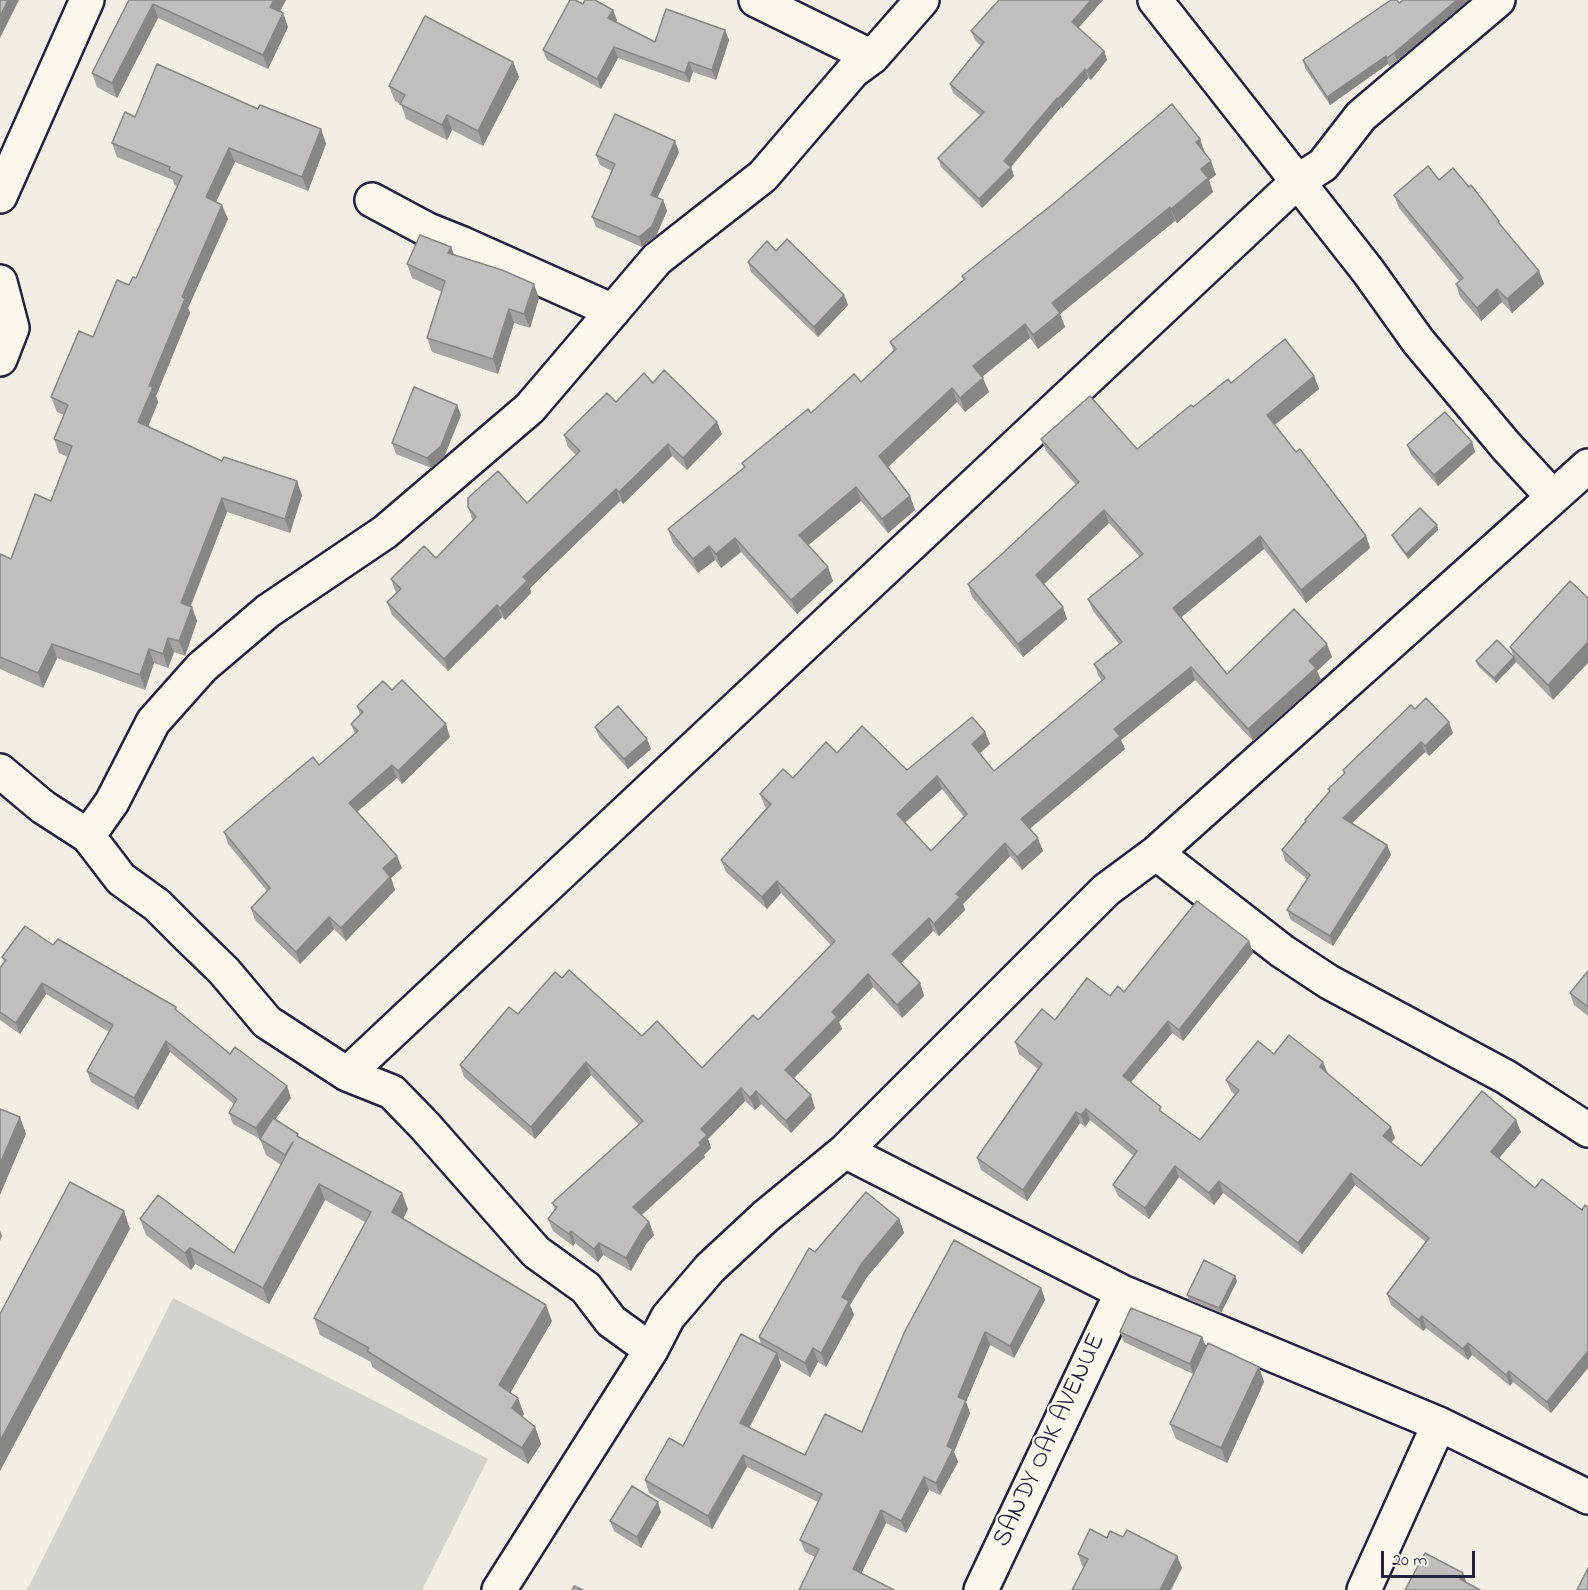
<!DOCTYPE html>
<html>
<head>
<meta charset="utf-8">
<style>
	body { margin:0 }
	#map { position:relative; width:1588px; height:1590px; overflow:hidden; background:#f2eee5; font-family:"Indie Flower",sans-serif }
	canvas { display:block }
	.scale { position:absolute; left:1381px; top:1551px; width:94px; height:27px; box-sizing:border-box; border:3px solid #22223b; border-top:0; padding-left:8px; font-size:18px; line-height:21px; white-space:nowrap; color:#22223b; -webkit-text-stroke:4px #fbf7ec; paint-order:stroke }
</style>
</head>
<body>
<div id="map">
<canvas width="1588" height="1590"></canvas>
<div class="scale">20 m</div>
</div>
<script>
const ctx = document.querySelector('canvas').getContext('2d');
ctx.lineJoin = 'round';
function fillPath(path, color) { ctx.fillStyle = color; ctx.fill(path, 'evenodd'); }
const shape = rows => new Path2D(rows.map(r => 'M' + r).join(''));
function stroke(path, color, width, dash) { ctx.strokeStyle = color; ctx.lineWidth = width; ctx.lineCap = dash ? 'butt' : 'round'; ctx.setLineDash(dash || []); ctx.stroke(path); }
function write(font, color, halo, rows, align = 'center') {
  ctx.font = font + ' "Indie Flower",sans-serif'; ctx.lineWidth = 4.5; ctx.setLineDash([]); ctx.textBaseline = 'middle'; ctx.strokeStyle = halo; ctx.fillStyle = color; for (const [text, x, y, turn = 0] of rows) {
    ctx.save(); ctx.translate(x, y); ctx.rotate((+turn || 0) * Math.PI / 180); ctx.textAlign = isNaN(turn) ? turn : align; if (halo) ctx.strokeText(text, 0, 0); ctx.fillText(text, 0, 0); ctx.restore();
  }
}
fillPath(shape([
	[173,1298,488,1459,422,1590,27,1590]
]), '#d4d1cc');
const minor = shape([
	[756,0,872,57],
	[1155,0,1368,271,1418,341,1506,446,1553,497],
	[0,196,87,0],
	[372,200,428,230,463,244,613,311],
	[0,282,12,328,0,359],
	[0,771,43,807,88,836,121,879,157,905,188,936,224,971,267,1022,347,1074,392,1092,425,1126,536,1252,586,1288,611,1321,651,1350],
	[88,836,112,802,153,722,202,667,268,611,385,532,530,408,657,259,763,176,853,71,872,57,922,0],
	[1156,853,1282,951,1329,982,1506,1077,1588,1130],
	[347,1074,1298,181,1323,165,1361,116,1498,0],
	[845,1151,1122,1292,1439,1424,1588,1497],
	[499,1590,651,1350,668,1317,710,1268,766,1216,845,1151,1106,890,1156,853,1588,466],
	[981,1590,1122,1292],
	[1364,1590,1439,1424]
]);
stroke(minor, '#22223b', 38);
stroke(minor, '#fbf7ec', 33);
fillPath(shape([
	[129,0,286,0,280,11,283,13,288,27,268,69,158,18,117,98,97,87,92,73],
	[1391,0,1397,61,1389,66,1388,64,1330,105,1305,68,1303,60],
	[583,4,617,20,616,22,655,42,729,40,716,80,693,72,689,83,618,58,601,89,547,60,543,50],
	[1078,28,1104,51,1107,60,1091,80,1088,78,1062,108,1061,107,1011,167,1014,176,982,208,941,167,938,158,981,116,953,93,950,84,981,46,975,40,971,31],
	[513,62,519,77,483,146,452,130,447,140,406,119,401,104,395,101,389,86],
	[258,109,321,129,326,144,308,191,235,162,216,202,228,219,188,308,190,313,156,396,158,402,148,426,222,461,302,495,290,533,227,512,191,606,192,607,197,621,185,656,174,652,168,668,154,663,145,690,57,658,43,688,0,669,0,554,11,559,51,501,68,457,59,453,54,439,64,415,57,412,51,397,129,285,136,278,177,186,174,185,173,180,117,157,112,143,135,117],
	[679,152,657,198,663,200,667,211,656,236,642,247,596,227,592,217,612,171,600,165,596,155],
	[1205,153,1216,175,1209,180,1213,192,1177,223,1175,221,1060,314,1065,327,1038,349,1030,338,982,377,989,392,965,412,957,402,888,467,910,496,915,510,888,533,861,501,808,545,833,581,797,614,741,552,721,568,715,560,698,573,673,543,668,529,744,468,742,463,811,413,861,382,894,352,890,342,963,280,962,276],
	[1439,180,1501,226,1539,271,1544,284,1512,313,1502,302,1481,321,1460,297,1456,284,1459,281,1399,208,1394,195],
	[451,247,454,254,539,298,530,328,514,323,498,374,432,352,427,338,442,292,412,278,407,264],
	[776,251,844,295,848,305,818,337,751,272,748,262],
	[1314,376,1319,389,1274,425,1366,536,1370,548,1306,603,1264,549,1181,617,1227,674,1332,657,1317,671,1321,680,1253,741,1195,680,1121,740,1125,749,1029,829,1043,851,1022,870,1010,856,963,904,965,910,939,936,933,931,901,963,920,983,924,996,902,1018,873,987,839,1022,842,1029,794,1078,815,1108,791,1133,761,1104,755,1110,745,1101,708,1139,711,1148,704,1155,705,1157,642,1215,649,1222,654,1235,646,1244,631,1271,603,1255,598,1262,575,1243,573,1246,553,1231,548,1219,555,1209,552,1203,639,1125,591,1075,535,1139,464,1077,460,1065,518,1014,562,978,642,1036,702,1068,758,1020,831,945,781,893,767,909,726,872,721,860,766,808,765,807,760,794,793,778,837,753,907,770,985,732,990,744,980,753,994,771,1102,681,1099,677,1094,664,1119,644,1093,611,1088,599,1140,557,1109,523,1044,584,1067,619,1023,657,972,597,968,584,1002,554,1076,485,1046,451,1041,439,1137,449,1193,407,1231,383],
	[942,789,964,817,931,851,905,823],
	[653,383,722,434,687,470,672,456,623,504,620,501,530,588,531,593,505,620,502,617,448,671,392,615,387,602,396,593,391,579,436,558,473,521,468,507,527,503,576,455,568,447,564,435,616,402],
	[461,415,444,457,431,468,396,454,392,443],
	[1472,442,1475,452,1438,486,1411,455,1407,445],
	[1437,525,1438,530,1408,559,1394,540,1392,535],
	[1570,581,1553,700,1516,662,1496,683,1478,666,1476,661,1514,657,1510,647],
	[392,690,450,737,402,784,397,778,357,812,402,868,391,878,395,890,346,941,334,929,300,964,255,920,251,908,267,891,228,844,224,832,319,765,355,734,351,724,360,715,357,706],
	[1415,709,1453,733,1429,756,1425,752,1352,823,1387,845,1391,855,1333,946,1291,920,1287,910,1307,879,1285,861,1282,850,1305,822,1305,820,1330,792,1328,789,1344,774,1343,770],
	[595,727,651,749,628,769,599,737],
	[1249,941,1253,953,1183,1041,1172,1033,1131,1082,1164,1114,1200,1140,1235,1095,1231,1091,1226,1080,1274,1054,1327,1073,1395,1138,1391,1142,1421,1166,1521,1132,1499,1158,1535,1188,1582,1210,1588,1207,1588,1368,1551,1413,1513,1382,1510,1386,1472,1355,1468,1360,1426,1328,1423,1331,1391,1305,1387,1294,1426,1242,1355,1185,1302,1254,1223,1193,1214,1205,1179,1177,1149,1219,1118,1196,1113,1185,1134,1156,1090,1120,1085,1127,1080,1123,1027,1201,981,1170,977,1158,1038,1069,1019,1054,1015,1042,1055,1020,1110,996,1124,992],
	[53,945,176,1007,177,1011,230,1054,291,1098,275,1119,299,1137,408,1209,403,1219,552,1321,510,1392,524,1414,522,1417,535,1427,541,1444,528,1464,372,1367,371,1362,320,1335,314,1318,365,1222,325,1200,269,1304,195,1264,191,1270,146,1235,140,1219,234,1253,281,1165,266,1155,260,1139,233,1124,229,1113,234,1104,170,1052,138,1110,91,1082,87,1071,109,1032,46,994,20,1034,0,1020,0,968,4,962,2,957],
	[1588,971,1588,1016,1574,1005,1570,993],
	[899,1219,904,1233,867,1277,850,1305,854,1315,826,1367,818,1362,810,1377,779,1359,781,1366,749,1428,805,1455,862,1432,1041,1288,1045,1300,1014,1358,990,1345,966,1402,970,1413,954,1452,958,1462,940,1495,929,1490,906,1533,886,1523,861,1574,815,1557,805,1552,800,1540,818,1502,747,1467,712,1529,649,1493,645,1480,683,1446,761,1345,759,1337,815,1252],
	[1235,1276,1237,1281,1221,1313,1189,1300,1187,1295],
	[1120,1332,1202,1337,1206,1347,1193,1374,1124,1342],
	[1259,1367,1264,1382,1227,1463,1176,1439,1170,1424],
	[661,1512,641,1548,614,1531,610,1521],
	[1123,1537,1177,1556,1182,1568,1084,1567,1082,1566,1078,1554,1107,1538]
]), '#a7a3a3');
fillPath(shape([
	[8,0,19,0,0,38,0,17],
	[274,0,286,0,275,21,270,7],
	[1091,0,1103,0,1075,32,1072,22],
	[1457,0,1469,0,1397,61,1394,53],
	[153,4,158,18,117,98,112,83],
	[613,10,617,20,612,28,608,18],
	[283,13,288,27,268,69,263,55],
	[725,30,729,40,716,80,712,70],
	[614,47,618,58,601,89,597,79],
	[1104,51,1107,60,1091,80,1087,71],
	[1386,56,1388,64,1330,105,1327,97],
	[513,62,519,77,483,146,478,131],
	[689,62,693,72,689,83,685,73],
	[1085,69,1088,78,1062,108,1058,99],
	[1057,98,1061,107,1009,169,1011,167,1014,176,982,208,979,199,1004,161],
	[447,115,452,130,447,140,442,125],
	[321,129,326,144,308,191,302,177],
	[1200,139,1205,153,1201,156,1196,142],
	[675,141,679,152,654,205,651,195],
	[229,148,235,162,211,212,206,197],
	[1211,161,1216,175,1209,180,1213,192,1177,223,1171,209,1201,169],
	[663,200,667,211,656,236,642,247,639,237],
	[222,205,228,219,188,308,190,313,156,396,158,402,144,437,138,422,149,386,182,297],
	[1170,207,1175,221,1060,314,1065,327,1038,349,1033,335,1052,303],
	[451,247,456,261,448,253],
	[1539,271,1544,284,1512,313,1507,299],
	[534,284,539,298,530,328,524,314],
	[1497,289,1502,302,1481,321,1477,308],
	[844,295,848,305,818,337,814,327],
	[509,309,514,323,498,374,493,359],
	[1025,324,1030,338,978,380,973,366],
	[1314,376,1319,389,1271,428,1267,415],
	[983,378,989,392,965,412,960,398],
	[952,388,957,402,884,471,879,456],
	[457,405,461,415,444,457,431,468,427,458],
	[717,422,722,434,687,470,683,458],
	[1472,442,1475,452,1438,486,1434,475],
	[668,444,672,456,623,504,619,492],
	[297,481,302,495,290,533,285,519],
	[856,487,861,501,804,549,799,535],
	[616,489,620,501,530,588,531,593,505,620,500,608,523,577],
	[910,496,915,510,888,533,882,519],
	[222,498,227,512,186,617,181,603],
	[1104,510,1109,523,1040,588,1036,575],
	[1437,525,1438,530,1408,559,1406,554],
	[1260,536,1264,549,1178,620,1173,608],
	[1366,536,1370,548,1306,603,1301,590],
	[735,538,741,552,721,568,716,554],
	[709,546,715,560,698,573,693,559],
	[828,567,833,581,797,614,791,600],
	[497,605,502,617,448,671,444,659],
	[192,607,197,621,185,656,179,641],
	[1063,607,1067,619,1023,657,1018,644],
	[168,638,174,652,168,668,163,654],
	[1588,642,1588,663,1553,700,1548,685],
	[52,644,57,658,43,688,38,673],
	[1327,644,1332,657,1317,671,1321,680,1253,741,1248,729,1309,661],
	[149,649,154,663,145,690,140,675],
	[1514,657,1516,662,1496,683,1494,678],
	[1191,667,1195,680,1121,740,1125,749,1026,832,1021,819,1114,729],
	[1449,722,1453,733,1429,756,1425,746],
	[446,724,450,737,402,784,398,771],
	[985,732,990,744,977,756,972,744],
	[647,739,651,749,628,769,624,759],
	[1421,742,1425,752,1347,828,1343,818],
	[392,765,397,778,353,815,349,803],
	[937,776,942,789,901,826,897,814],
	[1038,838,1043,851,1022,870,1017,857],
	[1005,843,1010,856,963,904,965,910,939,936,934,924,956,894],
	[1387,845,1391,855,1333,946,1330,936],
	[397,856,402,868,391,878,395,890,346,941,341,928,383,868],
	[777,881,781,893,767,909,762,897],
	[329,917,334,929,300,964,296,952],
	[929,918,933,931,897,967,892,954],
	[1249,941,1253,953,1183,1041,1179,1030],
	[868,974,873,987,839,1022,842,1029,790,1082,785,1070,832,1012],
	[42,983,46,994,20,1034,16,1023],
	[920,983,924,996,902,1018,897,1005],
	[1168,1021,1172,1033,1127,1087,1123,1076],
	[166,1041,170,1052,138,1110,134,1098],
	[586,1062,591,1075,535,1139,531,1127],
	[1323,1062,1328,1074,1320,1067],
	[287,1086,291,1098,260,1140,256,1128],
	[741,1088,745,1101,708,1139,711,1148,704,1155,705,1157,637,1219,633,1207,699,1143,701,1129],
	[756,1091,761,1104,755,1110,750,1098],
	[811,1095,815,1108,791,1133,786,1121],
	[1086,1109,1090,1120,1085,1127,1081,1115],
	[1076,1112,1080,1123,1027,1201,1023,1190],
	[20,1117,26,1134,0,1195,0,1164],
	[1516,1120,1521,1132,1495,1163,1491,1152],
	[1391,1127,1395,1138,1388,1147,1383,1136],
	[1175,1166,1179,1177,1149,1219,1145,1208],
	[1351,1173,1355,1185,1302,1254,1298,1243],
	[1219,1181,1223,1193,1214,1205,1209,1193],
	[319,1184,325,1200,269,1304,263,1288],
	[402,1193,408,1209,398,1228,392,1212],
	[124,1211,130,1229,0,1471,0,1441],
	[899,1219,904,1233,867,1277,850,1305,854,1315,826,1367,821,1353,842,1297,862,1263],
	[649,1222,654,1235,646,1244,631,1271,626,1258,642,1231],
	[0,1230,2,1236,0,1241],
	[571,1231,575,1243,573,1246,569,1234],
	[599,1243,603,1255,598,1262,594,1249],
	[190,1248,195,1264,191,1270,185,1253],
	[1235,1276,1237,1281,1221,1313,1219,1308],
	[1041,1288,1045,1300,1014,1358,1010,1346],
	[546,1305,552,1321,505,1402,499,1385],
	[1422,1316,1426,1328,1423,1331,1419,1320],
	[985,1332,990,1345,966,1402,970,1413,954,1452,958,1462,940,1495,936,1483,947,1446,958,1397],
	[1202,1337,1206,1347,1193,1374,1190,1364],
	[1468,1343,1472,1355,1468,1360,1463,1349],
	[813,1348,818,1362,810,1377,805,1363],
	[1588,1351,1588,1368,1551,1413,1547,1402],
	[777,1353,781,1366,745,1436,740,1423],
	[1259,1367,1264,1382,1227,1463,1221,1448],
	[1509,1371,1513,1382,1510,1386,1506,1375],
	[518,1398,524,1414,518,1425,512,1408],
	[535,1427,541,1444,528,1464,522,1448],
	[743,1455,747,1467,712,1529,708,1516],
	[924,1477,929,1490,906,1533,901,1521],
	[658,1502,661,1512,641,1548,637,1537],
	[881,1510,886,1523,857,1582,853,1569],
	[1177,1556,1182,1568,1171,1590,1160,1590],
	[1463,1573,1468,1586,1460,1579]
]), '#888585');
const building = shape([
	[0,0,8,0,0,17,0,0],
	[129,0,274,0,270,7,283,13,263,55,153,4,112,83,92,73,129,0],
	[570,0,575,0,583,4,585,0,595,0,613,10,608,18,655,42,666,9,725,30,712,70,689,62,685,73,614,47,597,79,543,50,570,0],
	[999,0,1091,0,1072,22,1104,51,1087,71,1085,69,1058,99,1057,98,1004,161,1011,167,979,199,938,158,984,112,950,84,984,42,971,31,999,0],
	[1391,0,1397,0,1399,3,1404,0,1457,0,1394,53,1387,58,1386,56,1327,97,1303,60,1391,0],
	[425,16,513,62,478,131,447,115,442,125,400,104,405,95,389,86,425,16],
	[157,64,258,109,260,105,321,129,302,177,229,148,206,197,222,205,182,297,185,299,149,386,153,387,138,422,222,461,224,457,297,481,285,519,222,498,181,603,192,607,179,641,168,638,163,654,149,649,140,675,52,644,38,673,0,657,0,554,11,559,35,494,51,501,72,446,54,439,68,405,51,397,79,331,93,337,117,280,129,285,133,277,136,278,182,176,169,170,170,167,112,143,125,112,135,117,157,64],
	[1172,104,1200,139,1196,142,1211,161,1201,169,1208,178,1171,209,1170,207,1052,303,1060,313,1033,335,1025,324,973,366,983,378,960,398,952,388,879,456,910,496,882,519,856,487,799,535,828,567,791,600,735,538,716,554,709,546,693,559,668,529,745,467,742,463,808,409,811,413,854,374,861,382,896,349,890,342,965,279,962,276,1053,204,1172,104],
	[615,114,675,141,651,195,663,200,652,226,639,237,592,217,615,164,596,155,615,114],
	[1428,166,1439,180,1453,168,1469,187,1471,185,1499,221,1498,222,1539,271,1507,299,1497,289,1477,308,1456,284,1463,278,1394,195,1428,166],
	[420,235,451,247,448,253,502,270,534,284,524,314,509,309,493,359,427,338,445,281,407,264,420,235],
	[787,239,844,295,814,327,748,262,767,241,776,251,787,239],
	[1285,339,1314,376,1267,415,1296,452,1300,449,1366,536,1301,590,1260,536,1173,608,1227,674,1294,609,1327,644,1309,661,1316,668,1248,729,1191,667,1114,729,1120,736,1021,819,1038,838,1017,857,1005,843,956,894,960,897,934,924,929,918,892,954,920,983,897,1005,868,974,832,1012,837,1017,785,1070,811,1095,786,1121,756,1091,750,1098,741,1088,701,1129,707,1135,699,1143,701,1145,633,1207,649,1222,642,1231,626,1258,599,1243,594,1249,571,1231,569,1234,548,1219,557,1207,552,1203,643,1121,586,1062,531,1127,460,1065,509,1007,518,1014,555,972,562,978,569,970,642,1036,657,1021,702,1068,753,1015,758,1020,835,941,777,881,762,897,721,860,771,804,760,794,783,769,793,778,826,742,837,753,862,726,907,770,972,717,985,732,972,744,994,771,1105,678,1094,664,1122,642,1088,599,1143,554,1104,510,1036,575,1063,607,1018,644,968,584,1002,554,1079,482,1041,439,1090,396,1137,449,1191,405,1193,407,1228,379,1231,383,1285,339],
	[937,776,967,814,931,851,897,814,937,776],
	[664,370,717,422,683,458,668,444,619,492,616,489,523,577,527,581,500,608,497,605,444,659,387,602,401,589,391,579,424,546,436,558,476,517,468,507,468,498,498,471,527,503,580,451,564,435,607,393,616,402,644,373,653,383,664,370],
	[414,387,457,405,441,446,427,458,392,443,414,387],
	[1445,412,1472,442,1434,475,1407,445,1445,412],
	[1420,508,1437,525,1406,554,1392,535,1420,508],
	[1570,581,1588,598,1588,642,1548,685,1510,647,1570,581],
	[1497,640,1514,657,1494,678,1476,661,1497,640],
	[402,680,446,724,398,771,392,765,349,803,397,856,383,868,390,877,341,928,329,917,296,952,251,908,270,888,224,832,313,757,319,765,358,731,351,724,363,712,357,706,383,681,392,690,402,680],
	[1426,698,1449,722,1425,746,1421,742,1343,818,1387,845,1330,936,1287,910,1310,875,1282,850,1306,821,1305,820,1330,791,1328,789,1345,773,1343,770,1411,705,1415,709,1426,698],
	[618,706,647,739,624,759,595,727,618,706],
	[1197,901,1249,941,1179,1030,1168,1021,1123,1076,1161,1107,1159,1110,1200,1140,1239,1090,1226,1080,1258,1041,1274,1054,1289,1035,1323,1062,1320,1067,1391,1127,1383,1136,1421,1166,1482,1091,1516,1120,1491,1152,1535,1188,1542,1179,1582,1210,1585,1205,1588,1207,1588,1351,1547,1402,1509,1371,1506,1375,1468,1343,1463,1349,1422,1316,1419,1320,1387,1294,1429,1238,1351,1173,1298,1243,1219,1181,1209,1193,1175,1166,1145,1208,1113,1185,1137,1151,1086,1109,1081,1115,1076,1112,1023,1190,977,1158,1042,1064,1015,1042,1042,1009,1055,1020,1087,978,1110,996,1118,986,1124,992,1197,901],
	[25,926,53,945,58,939,176,1007,175,1009,230,1054,235,1047,287,1086,256,1128,229,1113,237,1099,166,1041,134,1098,87,1071,113,1025,42,983,16,1023,0,1012,0,968,6,960,2,957,25,926],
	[1588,971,1588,1007,1570,993,1588,971],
	[0,1109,20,1117,0,1164,0,1109],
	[273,1118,298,1134,297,1136,402,1193,392,1212,546,1305,499,1385,518,1398,512,1408,535,1427,522,1448,367,1351,369,1348,314,1318,371,1212,319,1184,263,1288,190,1248,185,1253,140,1219,158,1195,234,1253,293,1142,285,1155,260,1139,273,1118],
	[70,1182,124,1211,0,1441,0,1314,70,1182],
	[866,1192,899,1219,862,1263,842,1297,849,1301,821,1353,813,1348,805,1363,759,1337,809,1248,815,1252,866,1192],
	[954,1240,1041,1288,1010,1346,985,1332,958,1397,966,1400,947,1446,953,1449,936,1483,924,1477,901,1521,881,1510,853,1569,894,1590,799,1590,819,1549,800,1540,822,1494,743,1455,708,1516,645,1480,669,1438,683,1446,741,1334,777,1353,740,1423,805,1455,825,1414,862,1432,905,1331,954,1240],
	[1204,1260,1235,1276,1219,1308,1187,1295,1204,1260],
	[1131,1308,1202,1337,1190,1364,1120,1332,1131,1308],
	[1208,1343,1259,1367,1221,1448,1170,1424,1208,1343],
	[632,1486,658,1502,637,1537,610,1521,632,1486],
	[1090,1529,1107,1538,1110,1531,1123,1537,1127,1530,1177,1556,1160,1590,1072,1590,1088,1559,1078,1554,1090,1529],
	[1425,1553,1463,1573,1460,1579,1480,1590,1405,1590,1425,1553],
	[1588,1568,1588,1590,1577,1590,1588,1568],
	[574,1586,583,1590,572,1590,574,1586]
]);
fillPath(building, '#c2bebe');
stroke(building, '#888585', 1.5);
write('26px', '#22223b', '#fbf7ec', [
	["SANDY OAK AVENUE",1051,1441,-65]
]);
</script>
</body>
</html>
